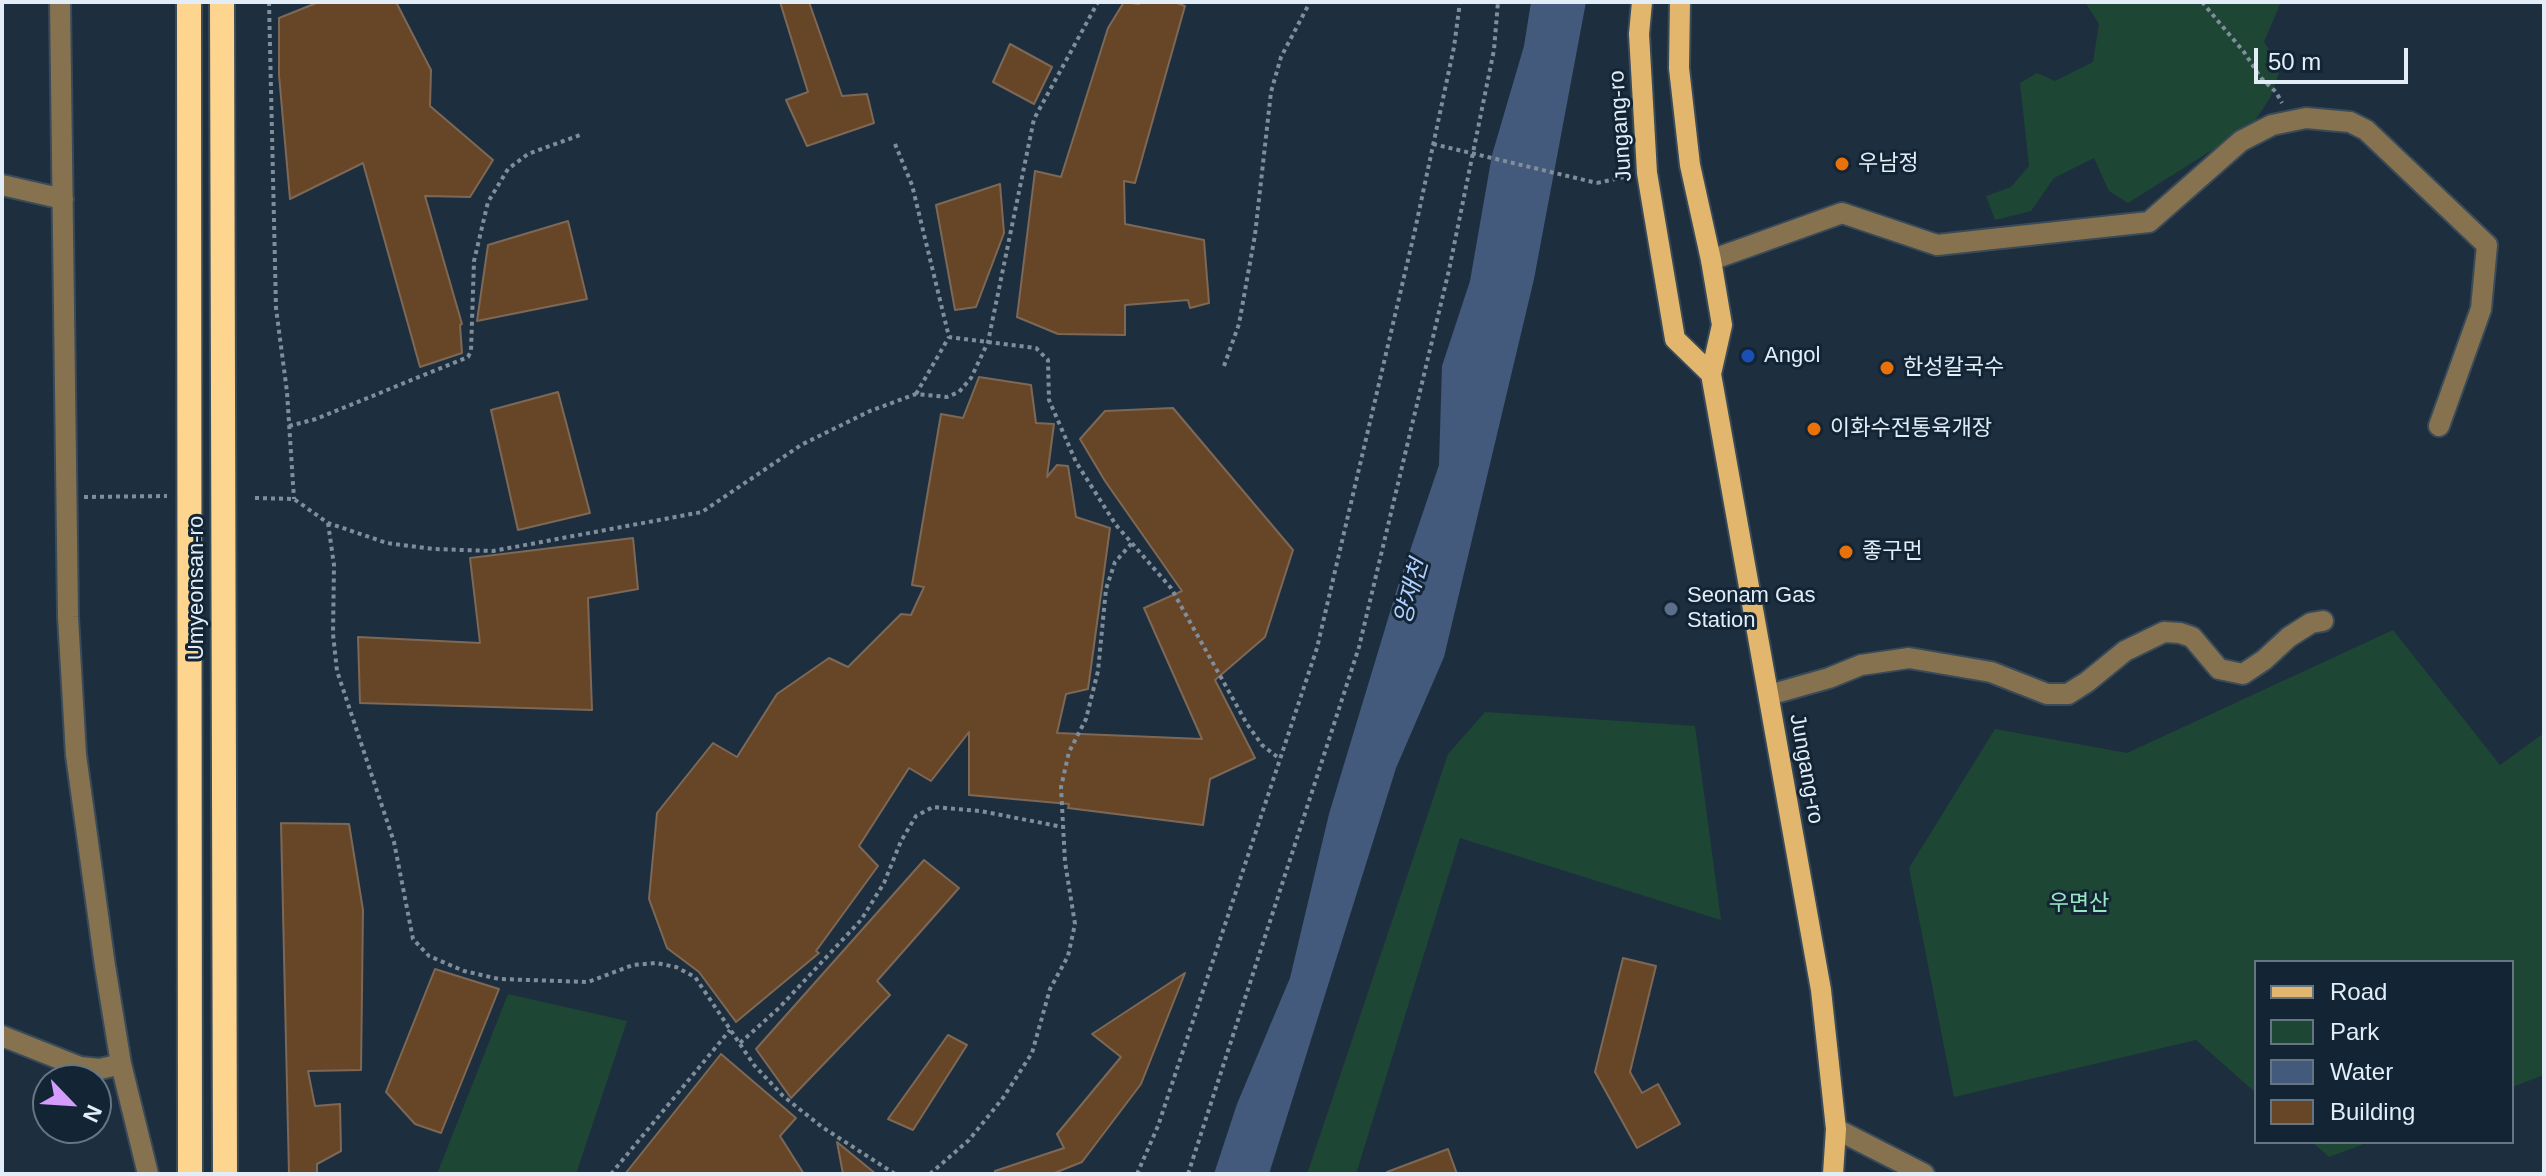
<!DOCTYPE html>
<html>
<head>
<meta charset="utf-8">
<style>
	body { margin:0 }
	#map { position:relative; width:2546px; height:1176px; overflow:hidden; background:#1d2f3f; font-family:Helvetica,sans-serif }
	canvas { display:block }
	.frame { position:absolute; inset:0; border:4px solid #e2edf8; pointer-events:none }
	.legend { position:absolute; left:2254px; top:960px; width:260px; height:184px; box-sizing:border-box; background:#132534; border:2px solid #667582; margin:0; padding:10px 14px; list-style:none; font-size:24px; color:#e2edf8 }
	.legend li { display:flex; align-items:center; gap:16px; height:40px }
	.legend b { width:40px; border:2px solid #667582 }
	.north { position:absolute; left:32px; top:1064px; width:80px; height:80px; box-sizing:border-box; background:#132534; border:2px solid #667582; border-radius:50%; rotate:115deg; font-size:22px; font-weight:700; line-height:32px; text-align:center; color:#e2edf8 }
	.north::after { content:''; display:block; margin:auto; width:28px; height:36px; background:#d49cfc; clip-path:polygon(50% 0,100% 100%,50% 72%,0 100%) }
	.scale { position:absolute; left:2254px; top:48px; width:154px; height:36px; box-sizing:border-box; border:4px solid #e2edf8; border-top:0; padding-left:10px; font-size:24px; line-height:28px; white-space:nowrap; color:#e2edf8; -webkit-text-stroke:6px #132534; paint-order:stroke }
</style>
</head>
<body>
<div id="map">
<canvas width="2546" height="1176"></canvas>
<div class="frame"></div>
<ul class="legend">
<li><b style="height:10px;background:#e2b76d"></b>Road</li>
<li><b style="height:22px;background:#1d4634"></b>Park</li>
<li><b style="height:22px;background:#435a7c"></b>Water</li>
<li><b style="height:22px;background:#674628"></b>Building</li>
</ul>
<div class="north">N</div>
<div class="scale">50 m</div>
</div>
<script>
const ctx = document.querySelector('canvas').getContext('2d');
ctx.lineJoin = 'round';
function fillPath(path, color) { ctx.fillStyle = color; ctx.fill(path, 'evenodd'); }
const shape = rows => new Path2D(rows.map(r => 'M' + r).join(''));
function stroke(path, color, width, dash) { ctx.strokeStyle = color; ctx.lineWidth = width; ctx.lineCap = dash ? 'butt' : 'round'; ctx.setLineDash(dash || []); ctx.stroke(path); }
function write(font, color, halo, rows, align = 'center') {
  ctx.font = font + ' Helvetica,"Noto Sans KR",sans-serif'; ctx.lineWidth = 6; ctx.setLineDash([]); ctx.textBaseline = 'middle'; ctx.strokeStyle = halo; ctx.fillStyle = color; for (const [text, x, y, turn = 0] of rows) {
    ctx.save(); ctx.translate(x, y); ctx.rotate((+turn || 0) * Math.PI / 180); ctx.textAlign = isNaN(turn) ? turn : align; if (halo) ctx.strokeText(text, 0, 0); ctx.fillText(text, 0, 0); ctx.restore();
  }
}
fillPath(shape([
	[2085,2,2281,2,2264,42,2281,67,2270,98,2252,125,2128,203,2109,191,2094,158,2054,178,2031,211,1995,220,1986,196,2011,187,2029,166,2020,83,2037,73,2055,81,2093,62,2099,24],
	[2393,630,2500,765,2544,733,2544,1075,2512,1087,2512,962,2256,962,2256,1093,2196,1040,1954,1097,1909,868,1995,729,2127,753],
	[1485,712,1695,726,1721,920,1460,838,1356,1174,1307,1174,1448,754],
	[508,994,627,1021,576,1174,437,1174],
	[2312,1142,2369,1142,2329,1157]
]), '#1d4634');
fillPath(shape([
	[1531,2,1586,2,1534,279,1444,657,1396,768,1269,1174,1214,1174,1237,1104,1290,978,1329,814,1397,589,1439,465,1442,366,1470,281,1492,155,1524,46]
]), '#435a7c');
const building = shape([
	[319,2,396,2,431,70,430,106,493,160,470,197,425,196,462,324,460,325,462,353,420,367,363,163,290,199,279,75,279,18,319,2],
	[780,2,809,2,842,96,867,94,874,123,807,146,786,100,808,92,780,2],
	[1124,2,1139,4,1142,2,1174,2,1185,6,1135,183,1124,181,1125,224,1204,240,1209,303,1190,308,1188,300,1125,305,1125,335,1058,334,1017,317,1035,171,1061,177,1108,28,1124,2],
	[1010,44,1052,67,1034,104,993,82,1010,44],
	[1000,184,1004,233,976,307,955,310,936,205,1000,184],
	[568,221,587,299,477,321,488,245,568,221],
	[979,377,1031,385,1036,423,1054,424,1047,477,1057,465,1068,466,1076,517,1110,528,1088,689,1066,694,1057,733,1202,739,1144,608,1182,591,1105,481,1080,439,1105,411,1173,408,1293,550,1265,637,1215,680,1255,758,1210,779,1203,825,1068,808,1069,804,969,795,969,732,931,781,909,768,859,846,878,866,816,951,819,953,736,1022,699,972,667,948,649,899,657,813,713,743,737,757,777,694,829,658,848,667,901,614,911,615,924,587,912,585,941,414,963,418,979,377],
	[558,392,590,513,518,530,491,410,558,392],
	[633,538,638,589,588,598,592,710,360,703,358,637,480,643,470,558,633,538],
	[281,823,349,824,363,910,361,1070,308,1071,315,1106,340,1104,341,1151,317,1164,317,1174,289,1174,281,823],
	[924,860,959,888,877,981,890,995,791,1098,756,1049,924,860],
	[1623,958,1656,966,1630,1072,1642,1093,1658,1084,1680,1124,1637,1148,1595,1072,1623,958],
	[435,969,499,989,441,1133,415,1124,386,1092,435,969],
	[1185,973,1141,1084,1082,1162,1052,1174,995,1174,995,1171,1064,1148,1057,1134,1121,1057,1092,1034,1185,973],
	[948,1035,967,1045,913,1130,888,1119,948,1035],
	[721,1054,796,1118,780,1136,804,1174,625,1174,721,1054],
	[837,1142,876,1174,843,1174,837,1142],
	[1448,1149,1457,1174,1387,1174,1387,1172,1448,1149]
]);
fillPath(building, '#674628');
stroke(building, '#7d6856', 2);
const minor = shape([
	[60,2,68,617,76,755,105,966,121,1064],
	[2,185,63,199],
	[1711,260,1842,213,1937,245,2149,222,2241,141,2272,125,2306,118,2350,122,2366,130,2487,245,2481,309,2439,426],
	[1769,695,1829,678,1861,665,1909,658,1991,672,2047,694,2068,694,2087,682,2125,651,2164,632,2180,633,2192,637,2219,669,2243,674,2264,660,2289,637,2311,623,2323,621],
	[2,1036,80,1067,100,1069,121,1064,148,1174],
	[1836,1129,1924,1174]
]);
const major = shape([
	[1642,2,1639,34,1647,173,1675,339,1711,374],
	[1680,2,1679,68,1690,165,1711,260,1722,325,1711,374,1821,990,1836,1129,1833,1174]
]);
const highway = shape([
	[189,2,190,1174],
	[222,2,225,1174]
]);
stroke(minor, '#394a59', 24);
stroke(major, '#394a59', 24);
stroke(highway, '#394a59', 28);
stroke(shape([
	[269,2,276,308,287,392,294,499],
	[2202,2,2244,52,2261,78,2276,92,2282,103],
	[895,144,912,185,949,337,1036,348,1048,360,1049,400,1076,462,1116,525,1171,588,1247,724,1262,745,1280,759],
	[1597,183,1629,176],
	[1224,366,1239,324,1255,235,1271,92,1281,57,1310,2],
	[916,394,949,337],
	[289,426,316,419,468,357,471,351,474,261,488,202,508,169,528,154,580,135],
	[84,497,167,496],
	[255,498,294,499,328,523,387,543,433,549,493,551,702,512,801,445,870,411,916,394,947,397,959,392,971,378,988,342,1034,119,1098,2],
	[328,523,334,565,333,634,337,671,394,842,413,939,429,956,464,971,499,979,588,982,633,965,656,963,676,967,695,977,754,1065,783,1096,822,1127,895,1174],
	[740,1043,779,1008,861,920,884,883,901,841,916,816,933,807,980,811,1063,827],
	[611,1174,730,1030],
	[930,1174,969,1140,1003,1098,1032,1053,1050,989,1068,956,1075,924,1065,862,1061,787,1069,752,1086,719,1098,671,1106,589,1115,562,1132,543],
	[1137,1174,1158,1126,1317,648,1415,230,1454,47,1460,2],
	[1188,1174,1359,647,1449,270,1494,50,1498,2]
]), '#808e9c', 4, [4, 4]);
stroke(minor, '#877250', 20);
stroke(major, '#e2b76d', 20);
stroke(highway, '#fed58f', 24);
stroke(shape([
	[1433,144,1597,183]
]), '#808e9c', 4, [4, 4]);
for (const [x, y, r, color] of [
	[1842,164,8,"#e8710a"],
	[1748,356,8,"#1a4fb4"],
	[1887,368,8,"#e8710a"],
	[1814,429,8,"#e8710a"],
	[1846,552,8,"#e8710a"],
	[1671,609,8,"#5c6f8a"]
]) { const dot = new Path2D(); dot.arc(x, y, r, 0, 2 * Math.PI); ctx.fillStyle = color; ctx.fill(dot); stroke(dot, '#132534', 3); }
write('22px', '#e2edf8', '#132534', [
	["Jungang-ro",1621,126,-94],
	["Umyeonsan-ro",197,588,-90],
	["Jungang-ro",1806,769,80]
]);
write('22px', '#e2edf8', '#132534', [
	["우남정",1858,164],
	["Angol",1764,356],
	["한성칼국수",1903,368],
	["이화수전통육개장",1830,429],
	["좋구먼",1862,552],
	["Seonam Gas",1687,596],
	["Station",1687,621]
], 'left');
write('22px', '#99e7c1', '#132534', [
	["우면산",2079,904]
]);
write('italic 24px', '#b0cfff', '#132534', [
	["양재천",1412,592,-74]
]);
</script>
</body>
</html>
